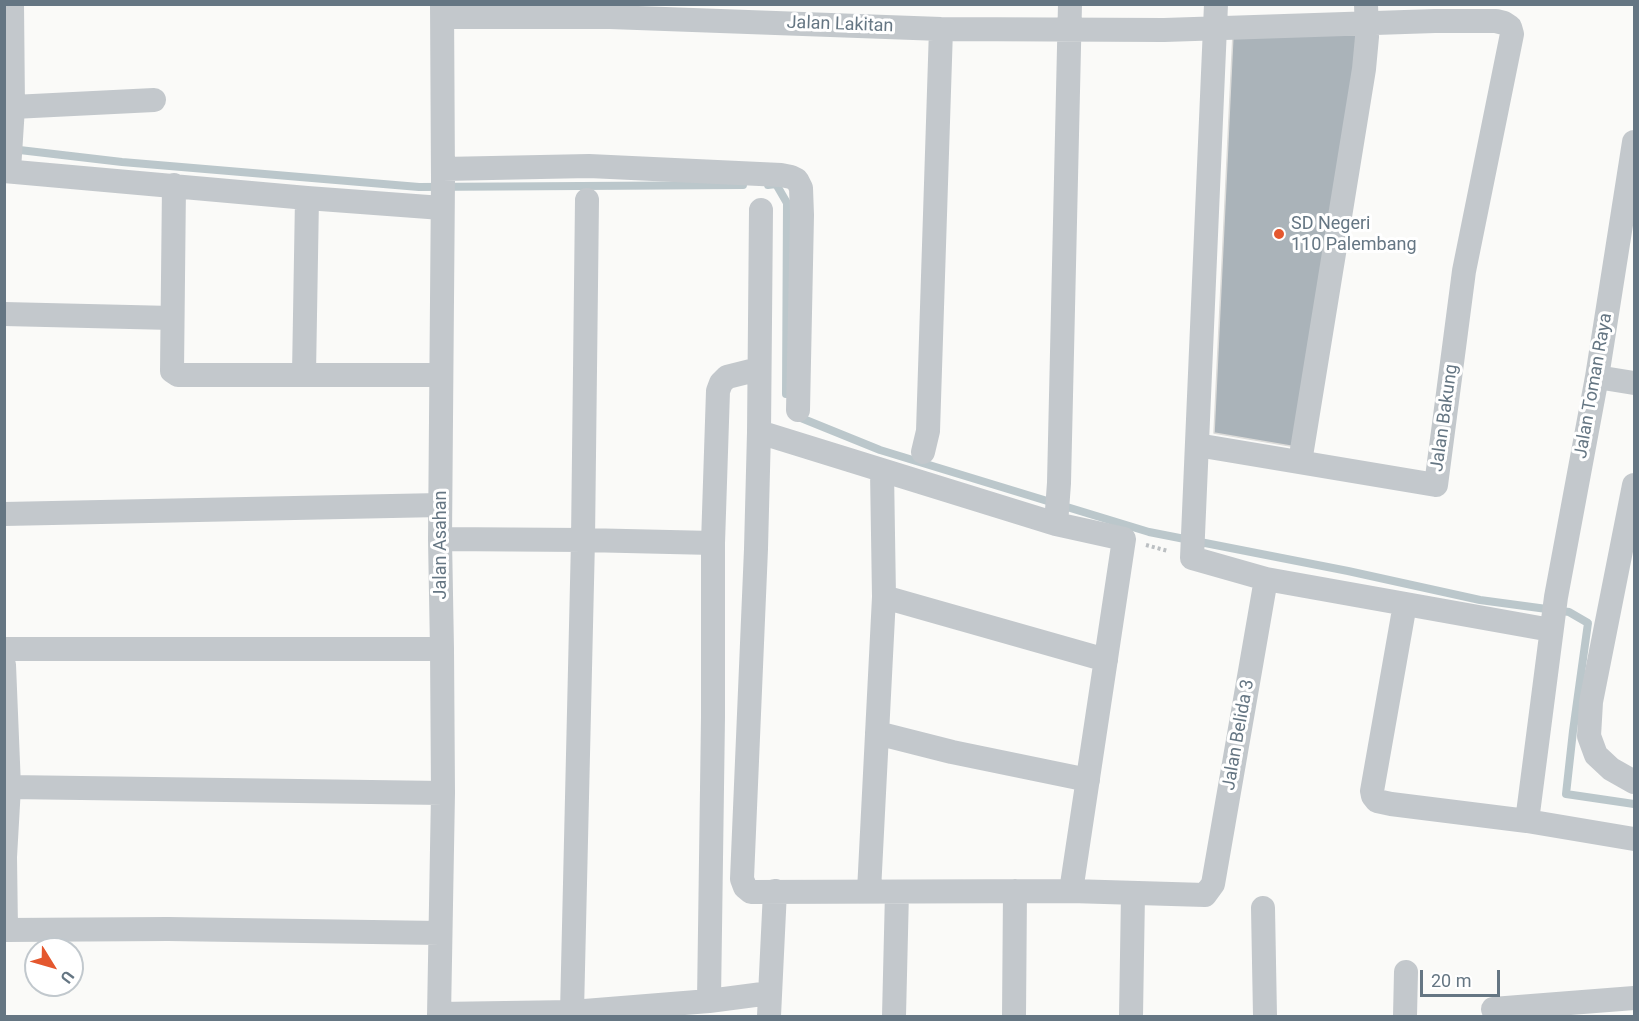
<!DOCTYPE html>
<html>
<head>
<meta charset="utf-8">
<style>
	body { margin:0 }
	#map { position:relative; width:1639px; height:1021px; overflow:hidden; background:#fafaf8; font-family:Roboto,sans-serif }
	canvas { display:block }
	.frame { position:absolute; inset:0; border:6px solid #657683; pointer-events:none }
	.north { position:absolute; left:24px; top:937px; width:60px; height:60px; box-sizing:border-box; background:#fff; border:2px solid #c1c8cd; border-radius:50%; rotate:127deg; font-size:16px; font-weight:700; line-height:24px; text-align:center; color:#657683 }
	.north::after { content:''; display:block; margin:auto; width:21px; height:27px; background:#e4572e; clip-path:polygon(50% 0,100% 100%,50% 72%,0 100%) }
	.scale { position:absolute; left:1420px; top:970px; width:80px; height:27px; box-sizing:border-box; border:3px solid #657683; border-top:0; padding-left:8px; font-size:18px; line-height:21px; white-space:nowrap; color:#657683; -webkit-text-stroke:4px #fff; paint-order:stroke }
</style>
</head>
<body>
<div id="map">
<canvas width="1639" height="1021"></canvas>
<div class="frame"></div>
<div class="north">U</div>
<div class="scale">20 m</div>
</div>
<script>
const ctx = document.querySelector('canvas').getContext('2d');
ctx.lineJoin = 'round';
const shape = rows => new Path2D(rows.map(r => 'M' + r).join(''));
function stroke(path, color, width, dash) { ctx.strokeStyle = color; ctx.lineWidth = width; ctx.lineCap = dash ? 'butt' : 'round'; ctx.setLineDash(dash || []); ctx.stroke(path); }
function fillPath(path, color) { ctx.fillStyle = color; ctx.fill(path, 'evenodd'); }
function write(font, color, halo, rows, align = 'center') {
  ctx.font = font + ' Roboto,sans-serif'; ctx.lineWidth = 6; ctx.setLineDash([]); ctx.textBaseline = 'middle'; ctx.strokeStyle = halo; ctx.fillStyle = color; for (const [text, x, y, turn = 0] of rows) {
    ctx.save(); ctx.translate(x, y); ctx.rotate((+turn || 0) * Math.PI / 180); ctx.textAlign = isNaN(turn) ? turn : align; if (halo) ctx.strokeText(text, 0, 0); ctx.fillText(text, 0, 0); ctx.restore();
  }
}
stroke(shape([
	[11,149,122,162,419,187,743,185],
	[768,185,776,184,787,203,786,394],
	[796,416,880,450,1149,532,1348,571,1480,600,1569,612,1588,623,1573,731,1566,794,1634,804]
]), '#bbc7cb', 8);
const building = shape([
	[1233,34,1365,35,1302,448,1214,433,1233,34]
]);
fillPath(building, '#aab3b9');
stroke(building, '#dcdcda', 1.5);
stroke(shape([
	[1146,545,1168,551]
]), '#bbbfc2', 4, [3, 3]);
stroke(shape([
	[1216,4,1192,558,1266,579,1551,630],
	[443,17,610,17,941,29,1164,30,1435,21,1496,21,1504,23,1510,27,1512,34,1464,271,1436,485,1197,445],
	[13,107,154,100],
	[1634,142,1597,377,1556,597,1527,821,1634,839],
	[443,169,589,166,781,175,791,177,797,180,801,188,802,215,798,410],
	[9,170,13,107,12,4],
	[4,171,307,198,442,208],
	[174,185,172,371,178,375,441,375],
	[761,210,759,432,756,549,742,879,745,887,751,892,1071,891,1205,895,1213,884,1266,579],
	[4,314,172,318],
	[304,374,307,198],
	[1597,377,1634,383],
	[759,432,1056,524,1124,539,1071,891],
	[923,452,928,431,941,29],
	[1300,462,1364,69,1367,37,1366,4],
	[1634,485,1591,702,1589,736,1596,755,1611,769,1634,782],
	[4,514,440,505],
	[1056,524,1059,483,1070,4],
	[440,539,583,540,713,543,713,717,709,1001,572,1012,583,540,587,200],
	[713,543,718,391,721,383,727,377,759,369],
	[884,597,1106,660],
	[1405,604,1372,791,1373,796,1377,801,1391,804,1527,821],
	[4,649,442,649,440,539,443,180,442,4],
	[4,665,9,787,5,857,6,930,168,929,440,933],
	[877,733,952,752,1088,780],
	[9,787,443,793],
	[869,891,884,597,882,471],
	[1263,908,1265,1016],
	[709,1001,770,993],
	[1493,1009,1634,998],
	[439,1014,572,1012,573,1016],
	[439,1016,443,793,442,649],
	[769,1016,775,891],
	[894,1016,897,892],
	[1014,1016,1015,891],
	[1131,1016,1133,894],
	[1405,1016,1406,972]
]), '#c3c8cc', 24);
for (const [x, y, r, color] of [
	[1279,234,6,"#e4572e"]
]) { const dot = new Path2D(); dot.arc(x, y, r, 0, 2 * Math.PI); ctx.fillStyle = color; ctx.fill(dot); stroke(dot, '#fff', 2); }
write('18px', '#657683', '#fff', [
	["Jalan Lakitan",840,25,2],
	["Jalan Toman Raya",1594,386,-80],
	["Jalan Bakung",1445,418,-82],
	["Jalan Asahan",441,545,-90],
	["Jalan Belida 3",1239,735,-80]
]);
write('18px', '#657683', '#fff', [
	["SD Negeri",1291,224],
	["110 Palembang",1291,245]
], 'left');
</script>
</body>
</html>
